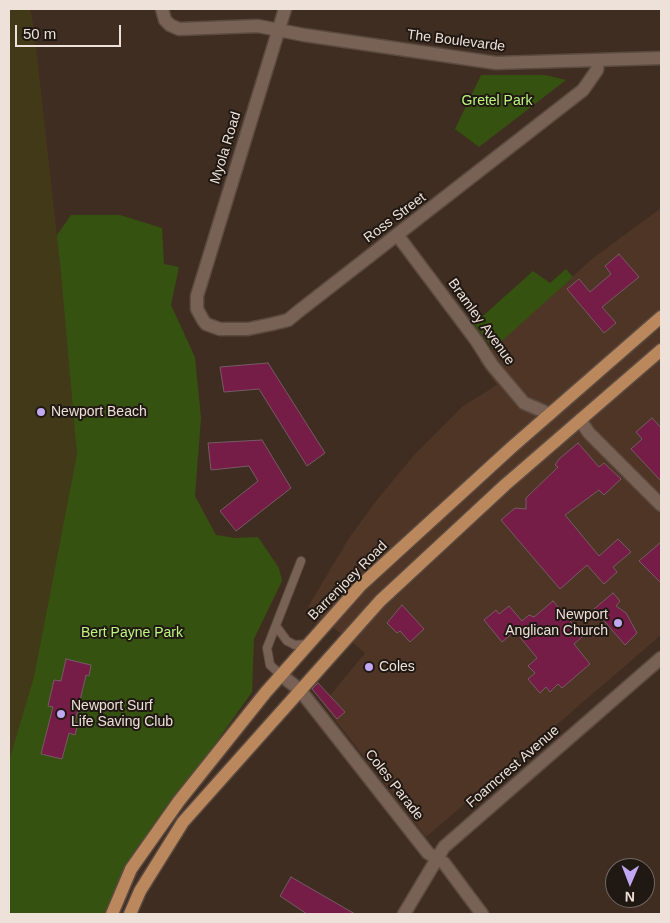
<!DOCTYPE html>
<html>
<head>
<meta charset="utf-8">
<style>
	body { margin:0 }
	#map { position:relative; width:670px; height:923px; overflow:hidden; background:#402d21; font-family:Arial,sans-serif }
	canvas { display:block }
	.frame { position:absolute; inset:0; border:10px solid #eee1d9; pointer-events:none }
	.north { position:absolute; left:605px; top:858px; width:50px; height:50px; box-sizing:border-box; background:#201812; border:1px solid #726862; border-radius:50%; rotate:181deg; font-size:14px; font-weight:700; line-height:20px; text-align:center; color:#eee1d9 }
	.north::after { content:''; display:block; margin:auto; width:18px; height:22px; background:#c0a8f3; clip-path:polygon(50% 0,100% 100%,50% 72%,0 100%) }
	.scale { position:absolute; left:15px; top:25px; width:106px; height:22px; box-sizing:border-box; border:2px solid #eee1d9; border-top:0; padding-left:6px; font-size:15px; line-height:18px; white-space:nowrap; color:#eee1d9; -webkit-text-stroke:4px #201812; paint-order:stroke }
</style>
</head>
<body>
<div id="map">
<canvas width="670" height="923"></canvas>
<div class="frame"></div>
<div class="north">N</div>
<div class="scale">50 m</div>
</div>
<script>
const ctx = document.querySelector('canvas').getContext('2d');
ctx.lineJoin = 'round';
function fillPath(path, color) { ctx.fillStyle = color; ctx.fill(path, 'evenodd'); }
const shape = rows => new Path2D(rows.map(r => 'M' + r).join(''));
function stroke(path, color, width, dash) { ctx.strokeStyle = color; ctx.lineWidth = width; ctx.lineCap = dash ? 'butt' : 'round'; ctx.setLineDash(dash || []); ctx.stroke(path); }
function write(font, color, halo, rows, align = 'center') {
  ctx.font = font + ' Arial,sans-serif'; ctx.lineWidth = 4; ctx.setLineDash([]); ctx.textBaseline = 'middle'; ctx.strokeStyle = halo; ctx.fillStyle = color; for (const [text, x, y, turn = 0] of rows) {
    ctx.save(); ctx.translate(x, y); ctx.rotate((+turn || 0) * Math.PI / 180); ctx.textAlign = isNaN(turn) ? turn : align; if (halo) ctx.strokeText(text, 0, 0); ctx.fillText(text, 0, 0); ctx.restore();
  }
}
fillPath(shape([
	[661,208,661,635,426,837,323,704,365,653,308,607,349,538,376,501,414,455,463,406,497,385,479,361,592,259]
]), '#4e3525');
fillPath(shape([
	[481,75,545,75,566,80,479,147,455,129],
	[71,215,120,215,162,228,164,264,179,267,171,305,195,357,201,418,195,496,216,535,235,538,258,537,279,568,282,581,254,639,252,692,119,879,106,914,9,914,10,302],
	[566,269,573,277,493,349,474,324,533,271,550,283]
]), '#355210');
fillPath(shape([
	[9,9,30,9,34,29,61,273,77,454,34,677,9,761]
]), '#423919');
const building = shape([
	[619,254,639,277,602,307,616,323,604,333,567,289,579,279,590,292,611,274,605,266,619,254],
	[268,363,325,453,307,466,259,389,224,392,220,367,268,363],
	[652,418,661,428,661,481,631,449,642,439,636,432,652,418],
	[262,440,291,488,236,531,220,511,258,481,249,466,211,470,208,443,262,440],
	[578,443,599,467,604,463,621,479,604,495,599,490,565,515,599,556,618,539,631,552,613,567,617,572,604,584,587,565,560,589,501,520,515,508,526,509,526,498,558,467,555,465,559,459,578,443],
	[661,542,661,583,639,561,661,542],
	[613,593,620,601,616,606,626,613,637,633,625,645,594,609,613,593],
	[553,601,583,636,574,644,590,664,562,688,558,684,550,692,546,687,540,693,528,679,535,673,528,666,537,658,515,631,502,642,484,620,496,610,499,614,509,606,522,621,529,615,534,617,553,601],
	[402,605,424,629,410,642,400,631,397,633,387,623,402,605],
	[66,659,91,665,89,676,86,675,75,722,78,723,75,735,69,733,62,759,41,754,53,707,48,706,54,680,61,681,66,659],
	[318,683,345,712,337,719,312,689,318,683],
	[291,877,355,914,307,914,280,896,291,877]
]);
fillPath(building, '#751c47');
stroke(building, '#745c64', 1);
const service = shape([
	[276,626,287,641,295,645,307,644],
	[281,675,270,665,267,648,301,561]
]);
const minor = shape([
	[162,9,165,20,170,25,179,29,258,26,304,35,496,63,661,58],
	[285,9,197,296,197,309,203,320,206,324,220,329,248,329,272,324,288,320,299,311,583,90,597,70,598,61],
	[398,236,476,340,492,365,524,403,550,414],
	[281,675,300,690,428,853,444,863,482,914],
	[404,914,444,847,661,658]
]);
const tertiary = shape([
	[580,420,589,433,661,505]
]);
const primary = shape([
	[112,914,131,869,179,801,266,692,361,585,512,447,661,317],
	[130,914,140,891,183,822,380,601,505,485,661,350]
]);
stroke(service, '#5a4a40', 10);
stroke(minor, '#5a4a40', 15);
stroke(tertiary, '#5a4a40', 15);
stroke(primary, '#5a4a40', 15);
stroke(service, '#786255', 8);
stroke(minor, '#786255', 12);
stroke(tertiary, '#786255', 12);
stroke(primary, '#bb875c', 12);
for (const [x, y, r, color] of [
	[41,412,5,"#c0a8f3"],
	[618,623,5,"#c0a8f3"],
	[369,667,5,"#c0a8f3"],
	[61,714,5,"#c0a8f3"]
]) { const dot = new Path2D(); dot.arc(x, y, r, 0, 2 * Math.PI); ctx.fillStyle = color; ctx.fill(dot); stroke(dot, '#201812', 2); }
write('14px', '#eee1d9', '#201812', [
	["The Boulevarde",456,41,7],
	["Myola Road",226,148,-73],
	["Ross Street",395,218,-37],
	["Bramley Avenue",481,322,54],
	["Barrenjoey Road",348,581,-45],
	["Foamcrest Avenue",513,767,-41],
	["Coles Parade",394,785,52]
]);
write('14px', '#bcf681', '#201812', [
	["Gretel Park",497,101],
	["Bert Payne Park",132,633]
]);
write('14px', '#eee1d9', '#201812', [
	["Newport Beach",51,412],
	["Newport",608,615,"right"],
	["Anglican Church",608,631,"right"],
	["Coles",379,667],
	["Newport Surf",71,706],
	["Life Saving Club",71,722]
], 'left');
</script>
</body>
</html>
